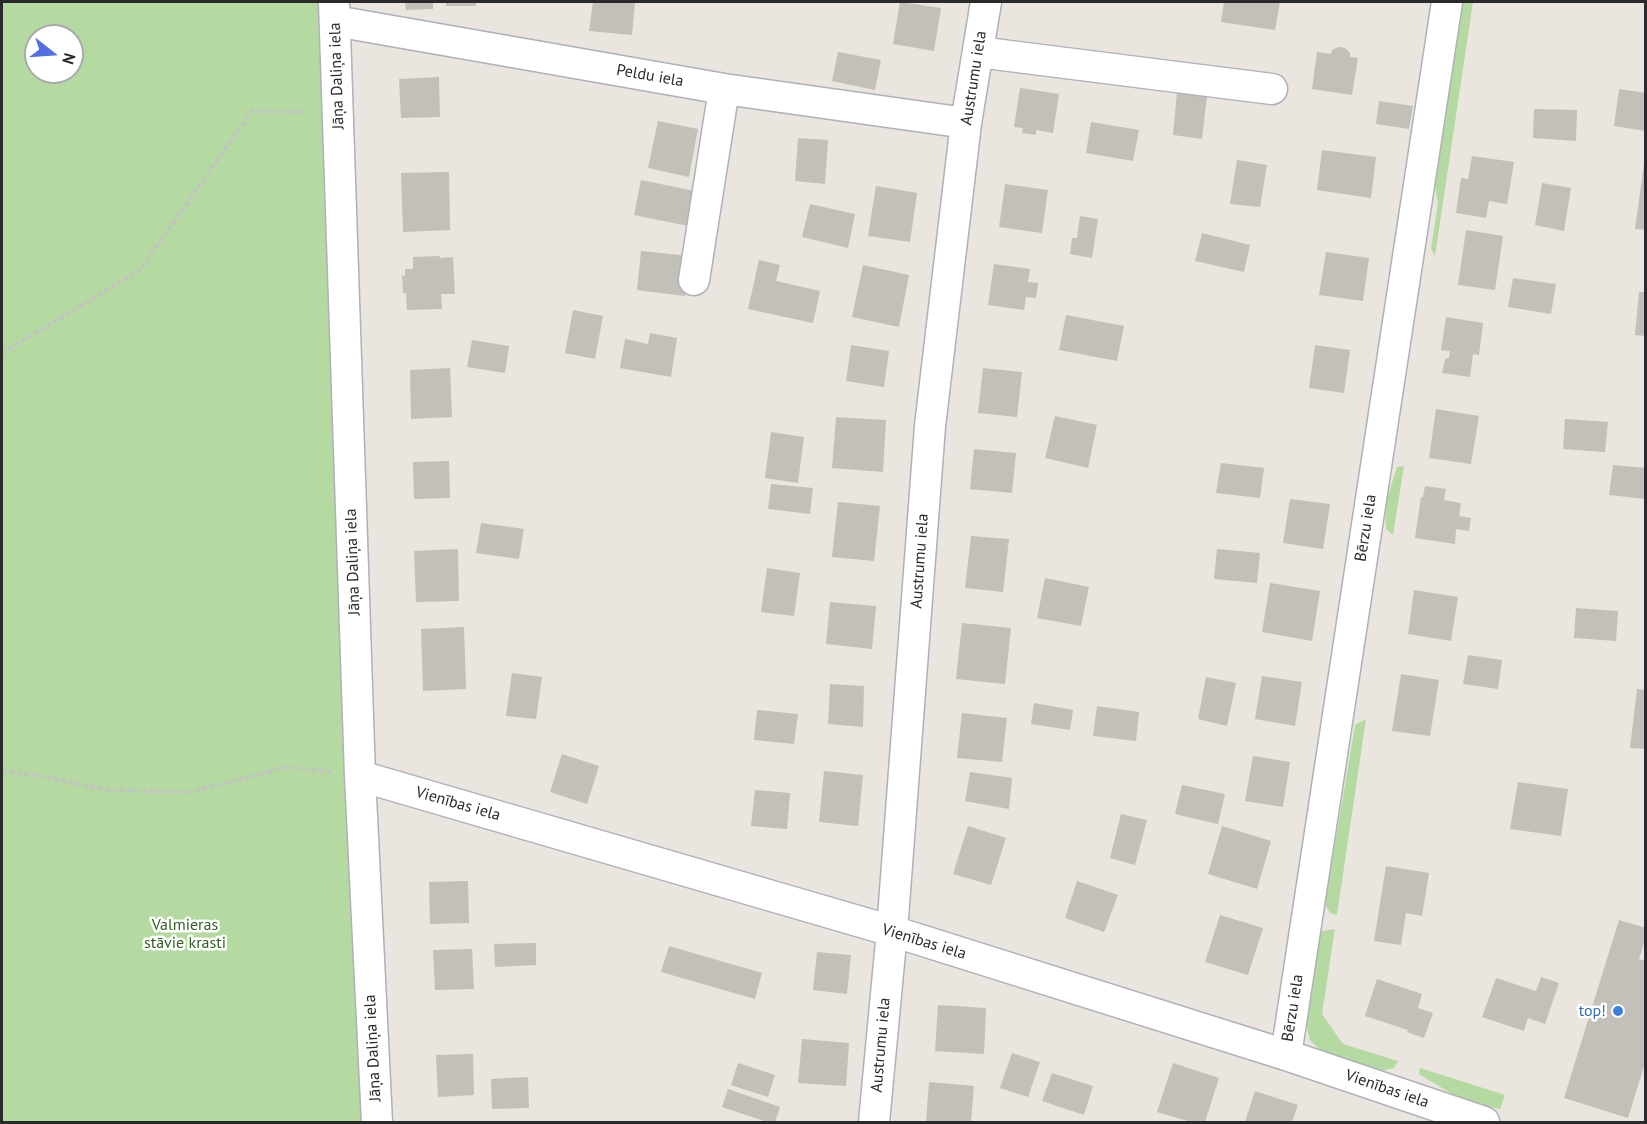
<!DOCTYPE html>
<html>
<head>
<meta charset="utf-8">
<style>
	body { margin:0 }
	#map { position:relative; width:1647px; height:1124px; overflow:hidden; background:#eae5de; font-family:"PT Sans",sans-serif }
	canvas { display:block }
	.frame { position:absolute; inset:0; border:3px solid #2a2a2a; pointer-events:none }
	.north { position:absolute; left:24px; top:24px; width:60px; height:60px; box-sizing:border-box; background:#fff; border:2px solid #aaa; border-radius:50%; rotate:107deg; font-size:16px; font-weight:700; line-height:24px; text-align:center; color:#2a2a2a }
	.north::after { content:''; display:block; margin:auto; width:21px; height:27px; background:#526ee3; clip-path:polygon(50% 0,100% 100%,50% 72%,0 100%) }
</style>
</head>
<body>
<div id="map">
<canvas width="1647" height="1124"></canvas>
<div class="frame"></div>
<div class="north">N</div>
</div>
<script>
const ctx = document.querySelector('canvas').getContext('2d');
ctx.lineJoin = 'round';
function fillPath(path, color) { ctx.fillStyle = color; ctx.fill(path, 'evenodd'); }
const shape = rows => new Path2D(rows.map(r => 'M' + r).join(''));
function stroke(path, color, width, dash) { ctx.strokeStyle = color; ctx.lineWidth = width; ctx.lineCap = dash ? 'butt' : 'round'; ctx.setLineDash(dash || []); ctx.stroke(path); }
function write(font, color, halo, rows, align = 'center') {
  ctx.font = font + ' "PT Sans",sans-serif'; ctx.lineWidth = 5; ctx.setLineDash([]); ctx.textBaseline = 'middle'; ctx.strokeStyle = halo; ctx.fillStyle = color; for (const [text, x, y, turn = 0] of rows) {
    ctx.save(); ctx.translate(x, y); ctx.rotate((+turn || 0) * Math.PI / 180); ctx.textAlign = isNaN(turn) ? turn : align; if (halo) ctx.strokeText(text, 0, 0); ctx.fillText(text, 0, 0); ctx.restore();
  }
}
fillPath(shape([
	[2,2,334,2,377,1122,2,1122],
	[36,36,72,36,72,72,36,72],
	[1461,2,1473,2,1435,256,1431,249,1438,203,1434,180],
	[1404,466,1393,535,1386,529,1385,505,1397,467],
	[1366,719,1337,915,1330,913,1325,904,1355,725],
	[1335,929,1322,1014,1343,1044,1398,1061,1394,1068,1381,1071,1321,1051,1310,1040,1306,1025,1318,940,1322,931],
	[1420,1068,1505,1095,1500,1109,1478,1104,1452,1094,1419,1074]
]), '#b5daa1');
fillPath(shape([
	[405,2,433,2,433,9,406,10],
	[446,2,476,2,476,6,446,6],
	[593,2,635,2,632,35,589,31],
	[900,2,941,8,934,51,893,44],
	[1224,2,1280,2,1275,30,1221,22],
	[1338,47,1345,48,1350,53,1350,57,1358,58,1352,95,1312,89,1317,52,1331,54,1332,50],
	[838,52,881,60,875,90,832,81],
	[439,77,440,117,401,118,399,79],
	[1020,88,1059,94,1053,133,1036,130,1036,135,1022,133,1023,128,1014,127],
	[1619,89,1646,93,1646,131,1614,126],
	[1177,92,1207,96,1202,139,1173,135],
	[1379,101,1413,106,1409,129,1376,124],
	[1534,109,1577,110,1576,141,1533,138],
	[658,121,698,129,689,177,648,168],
	[1091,122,1139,130,1133,161,1086,153],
	[798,138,828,140,825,184,795,181],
	[1322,150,1376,157,1371,198,1317,190],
	[1472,156,1514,162,1507,204,1489,201,1486,218,1456,213,1461,178,1468,179],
	[1237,160,1267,165,1260,207,1230,204],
	[1644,164,1646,164,1646,230,1635,229],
	[449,172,450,230,403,232,401,173],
	[641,180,695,191,688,226,634,215],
	[1542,183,1571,188,1564,231,1535,225],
	[1005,184,1048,190,1042,233,999,227],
	[876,186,917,193,910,242,868,236],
	[810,204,855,214,848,248,802,237],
	[1080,216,1098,219,1092,258,1070,254,1072,238,1077,238],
	[1466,230,1503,236,1495,290,1458,285],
	[1202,233,1250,245,1244,272,1195,261],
	[641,251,690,256,685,296,637,290],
	[1326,252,1369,258,1363,301,1319,295],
	[440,256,440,258,453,257,455,294,441,294,442,309,407,310,406,293,403,293,402,275,405,276,405,269,413,269,413,257],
	[759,260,780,265,776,281,820,291,813,323,748,309],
	[994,264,1030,269,1028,282,1038,283,1036,298,1026,297,1024,310,988,305],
	[863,265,909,275,899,327,852,317],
	[1513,278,1556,284,1551,314,1508,307],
	[1639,292,1646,292,1646,336,1635,335],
	[573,310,603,316,595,359,565,353],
	[1066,315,1124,326,1117,361,1059,350],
	[1446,317,1483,323,1479,355,1473,354,1470,377,1442,373,1445,359,1449,358,1450,351,1441,350],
	[650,333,677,338,671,377,620,368,625,339,648,344],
	[472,340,509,346,505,373,467,367],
	[851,345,889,351,884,387,846,381],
	[1315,345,1350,350,1344,393,1309,388],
	[450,368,452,417,411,419,410,370],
	[983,368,1022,372,1017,417,978,413],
	[1436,409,1479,416,1471,464,1429,458],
	[1055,416,1097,425,1088,468,1045,458],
	[836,417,886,420,883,472,832,468],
	[1565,419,1608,422,1605,452,1563,449],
	[771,432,804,437,798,483,765,478],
	[974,449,1016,453,1012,493,970,489],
	[449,461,450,498,414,499,413,462],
	[1221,463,1264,468,1260,498,1216,493],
	[1613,465,1646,468,1646,499,1609,495],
	[771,484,813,488,810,514,768,509],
	[1425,486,1446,489,1444,500,1461,503,1459,516,1471,518,1469,531,1456,529,1455,544,1415,538,1421,497,1423,497],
	[1290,499,1330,504,1323,549,1283,543],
	[838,502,880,506,874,561,832,557],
	[481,523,524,529,519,559,476,553],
	[971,536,1009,539,1003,592,965,588],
	[458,549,459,601,416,602,414,551],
	[1217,549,1260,553,1257,583,1214,579],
	[767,568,800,573,794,616,761,612],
	[1045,578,1089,587,1081,626,1037,618],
	[1270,583,1320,591,1312,641,1262,632],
	[1414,590,1458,597,1451,641,1408,634],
	[830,602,876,606,872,649,826,644],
	[1576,608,1618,611,1616,641,1574,638],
	[962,623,1011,628,1005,684,956,679],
	[464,627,466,689,423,691,421,629],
	[1468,655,1502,660,1498,689,1463,684],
	[512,673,542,677,536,719,506,716],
	[1401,674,1439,680,1430,736,1392,731],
	[1262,676,1302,682,1295,726,1255,719],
	[1206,677,1236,683,1227,726,1198,719],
	[830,684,864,686,863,727,828,724],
	[1637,689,1646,690,1646,749,1630,748],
	[1034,703,1073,710,1070,730,1031,724],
	[1097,706,1139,712,1136,741,1093,736],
	[757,710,798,714,794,744,754,740],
	[962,713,1007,718,1002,762,957,758],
	[562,754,599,766,587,804,550,792],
	[1253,756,1290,762,1283,807,1245,801],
	[824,771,863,775,858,826,819,822],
	[970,772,1012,778,1009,809,965,801],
	[1518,782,1568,789,1561,836,1510,829],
	[1182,785,1225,794,1218,824,1175,814],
	[755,790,790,793,787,829,751,826],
	[1121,814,1147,820,1135,865,1110,858],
	[968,826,1006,838,991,885,953,874],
	[1222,826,1271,841,1257,889,1208,874],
	[1386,866,1429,873,1422,916,1406,913,1401,945,1374,941],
	[468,881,469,923,430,924,429,882],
	[1077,881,1118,895,1104,932,1065,918],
	[1220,915,1263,928,1248,975,1205,962],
	[1619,920,1646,928,1646,937,1639,959,1646,961,1646,1060,1628,1118,1564,1098],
	[536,943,536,965,495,967,494,944],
	[669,946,762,973,755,999,661,972],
	[472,949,474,989,435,990,433,950],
	[817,952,851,955,847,994,813,990],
	[1541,977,1559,983,1545,1024,1528,1018,1524,1031,1482,1017,1496,978,1536,991],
	[1377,979,1422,994,1418,1008,1433,1013,1424,1038,1407,1032,1408,1030,1365,1016],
	[938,1005,986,1008,984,1054,935,1051],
	[802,1039,849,1043,846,1086,798,1083],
	[1012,1053,1040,1062,1028,1097,1000,1088],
	[473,1054,474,1095,438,1097,436,1055],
	[738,1063,775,1075,768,1097,731,1085],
	[1173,1063,1219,1078,1205,1122,1191,1122,1157,1112],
	[1052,1073,1093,1086,1084,1115,1042,1101],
	[528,1077,529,1108,492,1109,491,1079],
	[929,1082,974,1086,971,1122,926,1122],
	[728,1089,780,1107,775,1122,767,1122,722,1107],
	[1255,1091,1298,1105,1292,1122,1245,1122]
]), '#c3bfb9');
const minor = shape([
	[334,2,360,776,377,1122],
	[335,21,724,89,966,123],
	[978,52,1272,89],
	[694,280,724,89],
	[360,776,892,931,1286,1055,1484,1122],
	[1286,1055,1447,2],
	[874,1122,892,931,930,426,966,123,986,2]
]);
stroke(minor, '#afb0b9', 33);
stroke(shape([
	[2,353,140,270,252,111,309,112],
	[2,771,40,776,107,790,191,792,287,767,332,772]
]), '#c3c3c3', 4, [4.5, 3]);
stroke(minor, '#fff', 30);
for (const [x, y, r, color] of [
	[1618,1011,6,"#3f7fe0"]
]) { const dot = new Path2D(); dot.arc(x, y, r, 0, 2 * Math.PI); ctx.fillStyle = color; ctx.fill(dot); stroke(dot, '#fff', 2); }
write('16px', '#2a2a2a', '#fff', [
	["Jāņa Daliņa iela",337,76,-92],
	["Peldu iela",650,76,10],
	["Austrumu iela",974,78,-81],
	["Bērzu iela",1366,528,-81],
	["Austrumu iela",920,561,-86],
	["Jāņa Daliņa iela",353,562,-92],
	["Vienības iela",458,804,16],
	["Vienības iela",924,942,17],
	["Bērzu iela",1293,1008,-81],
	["Austrumu iela",881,1045,-85],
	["Jāņa Daliņa iela",373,1048,-93],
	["Vienības iela",1387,1089,19]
]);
write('16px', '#305e23', '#fff', [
	["Valmieras",185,925],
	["stāvie krasti",185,943]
]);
write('16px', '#366cbe', '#fff', [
	["top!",1606,1011]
], 'right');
</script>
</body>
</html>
